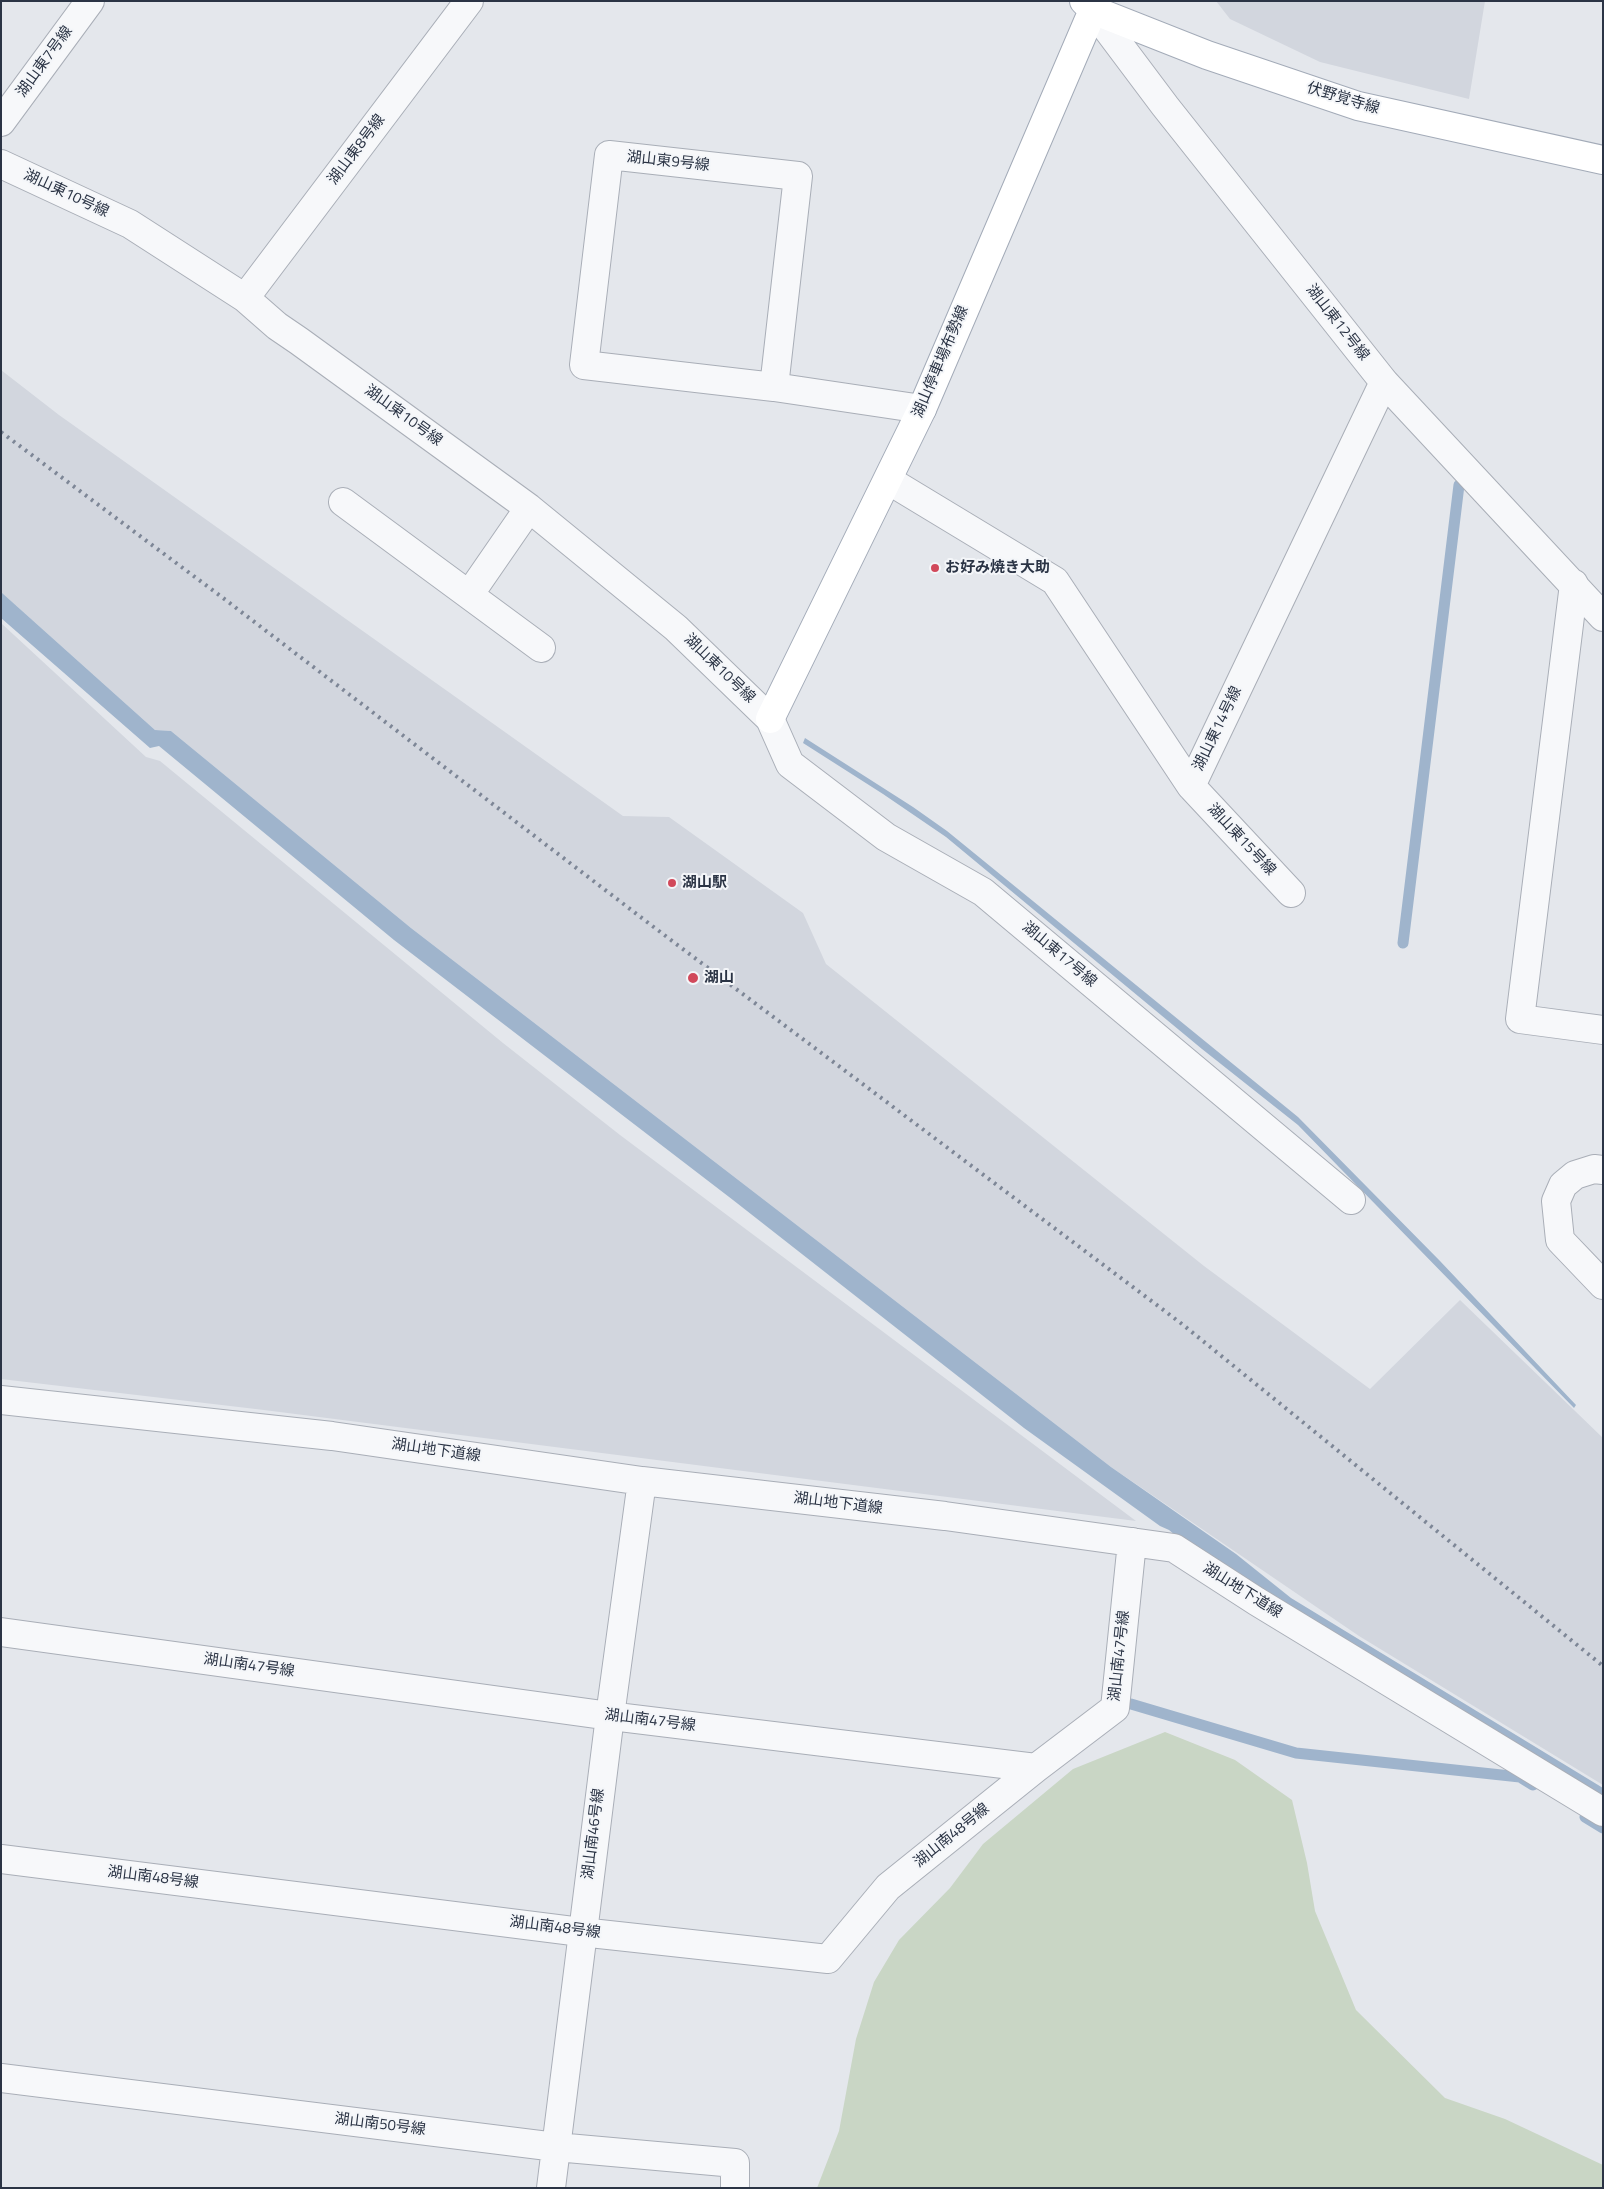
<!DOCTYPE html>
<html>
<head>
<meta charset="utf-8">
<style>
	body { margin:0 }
	#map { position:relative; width:1604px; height:2189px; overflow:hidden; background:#e4e7ec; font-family:"Titillium Web",sans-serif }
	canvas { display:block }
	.frame { position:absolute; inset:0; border:2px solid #2b3445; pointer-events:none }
</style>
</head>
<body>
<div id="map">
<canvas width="1604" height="2189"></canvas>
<div class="frame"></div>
</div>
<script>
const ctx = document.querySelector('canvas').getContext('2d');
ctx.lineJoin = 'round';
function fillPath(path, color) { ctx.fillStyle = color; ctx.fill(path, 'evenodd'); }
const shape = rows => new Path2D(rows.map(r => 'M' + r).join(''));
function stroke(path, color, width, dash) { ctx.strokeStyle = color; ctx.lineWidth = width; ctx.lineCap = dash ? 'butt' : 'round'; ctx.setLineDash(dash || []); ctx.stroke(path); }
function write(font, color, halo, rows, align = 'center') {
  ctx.font = font + ' "Titillium Web","Noto Sans JP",sans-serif'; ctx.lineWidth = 4; ctx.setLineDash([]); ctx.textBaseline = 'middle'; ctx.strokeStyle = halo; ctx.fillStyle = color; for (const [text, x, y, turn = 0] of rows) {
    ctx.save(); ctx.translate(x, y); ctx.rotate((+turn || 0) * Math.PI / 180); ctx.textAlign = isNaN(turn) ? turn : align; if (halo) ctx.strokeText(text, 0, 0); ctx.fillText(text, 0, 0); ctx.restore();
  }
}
fillPath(shape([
	[1216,1,1485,1,1469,99,1320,62,1230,19],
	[1,370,59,415,623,816,669,817,803,913,826,964,1204,1266,1370,1389,1460,1300,1603,1438,1603,1785,1359,1636,1111,1467,411,928,171,731,155,730,1,592],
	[1,623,146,757,160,761,503,1043,620,1135,1136,1521,264,1410,1,1379]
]), '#d2d6de');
fillPath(shape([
	[1165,1732,1235,1760,1292,1800,1307,1863,1315,1911,1356,2010,1445,2098,1505,2119,1603,2165,1603,2188,817,2188,839,2131,856,2039,874,1982,899,1940,950,1888,983,1844,1073,1769]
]), '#c9d6c5');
fillPath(shape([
	[1,592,155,730,171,731,411,928,1111,1467,1236,1554,1291,1598,1603,1788,1603,1803,1187,1545,1169,1530,1160,1526,1024,1428,733,1200,394,940,159,746,150,748,1,618],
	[805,738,913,807,947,831,1298,1117,1440,1261,1576,1405,1574,1408,1298,1125,1202,1049,946,837,883,794,803,743]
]), '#9fb4cc');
stroke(shape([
	[1403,943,1459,485],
	[1131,1704,1296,1753,1520,1777,1533,1785],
	[1585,1817,1603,1828]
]), '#9fb4cc', 11);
const minor = shape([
	[1096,1,1093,10,1165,106,1384,382,1603,617],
	[1,122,90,1],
	[1,164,130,224,245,298,277,326,299,341,529,508,676,628,770,719,790,764,886,837,983,892,1351,1200],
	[245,298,469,1],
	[774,387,798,176,609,155,584,365,774,387,922,409],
	[888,480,1055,581,1191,786,1384,382],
	[343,502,541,648],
	[1574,584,1520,1019,1603,1030],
	[469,595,529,508],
	[1191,786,1291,893],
	[1603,1170,1594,1169,1575,1175,1563,1185,1556,1201,1560,1240,1603,1285],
	[1,1400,332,1436,642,1481,945,1516,1174,1548,1256,1601,1603,1812],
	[1,1632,610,1716,1036,1768,1115,1708,1132,1542],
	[1,1859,581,1932,828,1959,888,1887,1036,1768],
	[1,2078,556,2147,735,2163,735,2188],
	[551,2188,610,1716,642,1481]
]);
const major = shape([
	[1084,1,1093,10,1207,55,1358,106,1603,160],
	[770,719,922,409,1093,10]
]);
stroke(minor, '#a9aeb7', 30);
stroke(major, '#a3abb8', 30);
stroke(minor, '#f7f8fa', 28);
stroke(major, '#fff', 28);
stroke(shape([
	[1,432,227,601,651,925,1182,1324,1603,1666]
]), '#7d8696', 4, [2.5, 5]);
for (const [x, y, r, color] of [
	[935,568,5,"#d1495b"],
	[672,883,5,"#d1495b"],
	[693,978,6,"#d1495b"]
]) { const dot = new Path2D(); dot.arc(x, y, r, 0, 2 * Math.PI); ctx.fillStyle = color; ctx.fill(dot); stroke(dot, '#f4f6f9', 2); }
write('15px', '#2b3445', '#f4f6f9', [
	["湖山東7号線",45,62,-54],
	["伏野覚寺線",1343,99,17],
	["湖山東8号線",357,150,-53],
	["湖山東9号線",668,162,6],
	["湖山東10号線",66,194,25],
	["湖山東12号線",1337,323,52],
	["湖山停車場布勢線",941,362,-67],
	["湖山東10号線",403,416,36],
	["湖山東10号線",719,669,44],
	["湖山東14号線",1218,729,-64],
	["湖山東15号線",1241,840,47],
	["湖山東17号線",1059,955,40],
	["湖山地下道線",436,1451,8],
	["湖山地下道線",838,1504,7],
	["湖山地下道線",1242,1591,32],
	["湖山南47号線",1120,1656,-84],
	["湖山南47号線",249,1666,8],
	["湖山南47号線",650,1721,7],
	["湖山南46号線",594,1834,-83],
	["湖山南48号線",952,1836,-39],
	["湖山南48号線",153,1878,7],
	["湖山南48号線",555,1928,7],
	["湖山南50号線",380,2125,7]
]);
write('bold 15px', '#2b3445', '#f4f6f9', [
	["お好み焼き大助",945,568],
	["湖山駅",682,883],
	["湖山",704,978]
], 'left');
</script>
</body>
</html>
